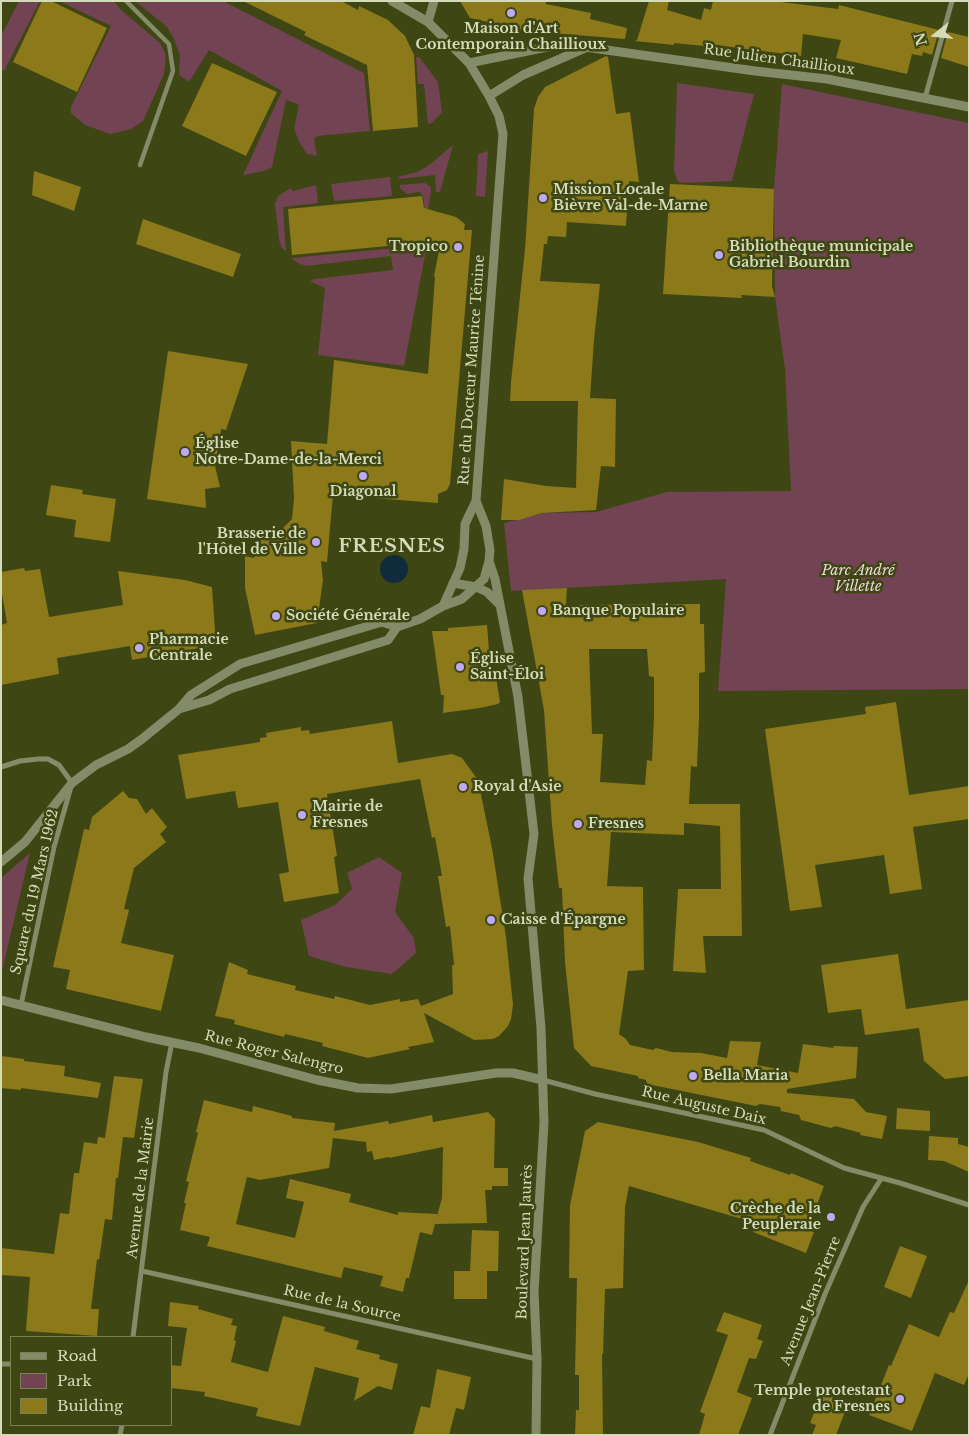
<!DOCTYPE html>
<html>
<head>
<meta charset="utf-8">
<style>
	body { margin:0 }
	#map { position:relative; width:970px; height:1436px; overflow:hidden; background:#3e4613; font-family:"Libre Baskerville",serif }
	canvas { display:block }
	.frame { position:absolute; inset:0; border:2px solid #d3dbb9; pointer-events:none }
	.legend { position:absolute; left:10px; top:1336px; width:162px; height:90px; box-sizing:border-box; background:#3e4613; border:1px solid #7a8255; margin:0; padding:6px 9px; list-style:none; font-size:15px; color:#d3dbb9 }
	.legend li { display:flex; align-items:center; gap:10px; height:25px }
	.legend b { width:25px; border:1px solid #7a8255 }
	.north { position:absolute; left:910px; top:10px; width:50px; height:50px; -webkit-text-stroke:4px #3e4613; paint-order:stroke; rotate:254deg; font-size:14px; font-weight:700; line-height:20px; text-align:center; color:#d3dbb9 }
	.north::after { content:''; display:block; margin:auto; width:18px; height:22px; background:#d3dbb9; clip-path:polygon(50% 0,100% 100%,50% 72%,0 100%) }
</style>
</head>
<body>
<div id="map">
<canvas width="970" height="1436"></canvas>
<div class="frame"></div>
<ul class="legend">
<li><b style="height:6px;background:#848b69"></b>Road</li>
<li><b style="height:14px;background:#714353"></b>Park</li>
<li><b style="height:14px;background:#8b791a"></b>Building</li>
</ul>
<div class="north">N</div>
</div>
<script>
const ctx = document.querySelector('canvas').getContext('2d');
ctx.lineJoin = 'round';
function fillPath(path, color) { ctx.fillStyle = color; ctx.fill(path, 'evenodd'); }
const shape = rows => new Path2D(rows.map(r => 'M' + r).join(''));
function stroke(path, color, width, dash) { ctx.strokeStyle = color; ctx.lineWidth = width; ctx.lineCap = dash ? 'butt' : 'round'; ctx.setLineDash(dash || []); ctx.stroke(path); }
function write(font, color, halo, rows, align = 'center') {
  ctx.font = font + ' "Libre Baskerville",serif'; ctx.lineWidth = 5; ctx.setLineDash([]); ctx.textBaseline = 'middle'; ctx.strokeStyle = halo; ctx.fillStyle = color; for (const [text, x, y, turn = 0] of rows) {
    ctx.save(); ctx.translate(x, y); ctx.rotate((+turn || 0) * Math.PI / 180); ctx.textAlign = isNaN(turn) ? turn : align; if (halo) ctx.strokeText(text, 0, 0); ctx.fillText(text, 0, 0); ctx.restore();
  }
}
fillPath(shape([
	[19,1,40,1,4,71,1,70,1,36],
	[59,1,114,1,120,9,160,43,166,55,164,74,143,121,131,129,110,134,85,125,71,113,71,107,111,26],
	[135,1,223,1,364,73,370,131,318,136,314,139,317,156,307,154,299,142,294,128,299,105,286,100,272,167,264,171,243,175,282,91,209,50,189,82,179,75,180,56,174,39,167,27],
	[416,57,419,57,438,82,442,112,432,123,428,124,424,84,418,84],
	[677,83,754,94,732,181,685,183,678,182,674,172],
	[782,84,969,123,969,689,718,691,726,579,511,591,504,523,544,513,596,512,667,492,791,491,785,369,775,297,774,188],
	[453,145,440,192,436,192,435,175,399,179,398,177,417,172,428,166],
	[488,151,485,197,476,196,478,154],
	[390,177,392,196,334,201,331,184],
	[425,183,431,187,431,192,426,219,423,196,420,192,407,194,400,188,400,185],
	[316,185,318,203,283,207,286,251,282,248,279,240,275,204,278,196,291,188,293,191],
	[427,245,404,366,318,355,325,288,310,281,315,279,393,270,391,256,306,266,298,263,291,258],
	[30,853,1,975,1,878],
	[379,857,402,873,395,912,414,938,416,953,392,974,346,967,309,956,301,920,335,905,352,889,347,873]
]), '#714353');
fillPath(shape([
	'380 569a14 14 0 1 1 28 0a14 14 0 1 1-28 0Z'
]), '#102b3b');
fillPath(shape([
	[42,1,51,1,107,28,77,92,13,62],
	[243,1,341,1,358,10,359,6,388,20,405,36,414,55,418,127,373,131,367,65,312,39,304,35,306,32],
	[460,1,546,1,546,4,591,13,590,19,627,28,625,39,540,32,540,34,470,18],
	[649,1,669,1,667,10,701,20,704,8,711,10,713,1,773,1,838,9,839,5,939,30,932,55,923,52,922,56,912,54,907,74,836,58,841,40,803,34,801,56,716,45,715,47,674,43,674,45,635,41,637,40],
	[948,32,969,37,969,67,941,58],
	[606,56,608,57,616,114,630,112,639,182,629,181,626,226,567,222,566,237,548,236,547,244,544,244,540,281,600,284,594,340,590,398,616,399,615,467,601,466,596,510,542,513,519,520,501,520,504,479,546,486,576,488,578,401,510,401,511,382,525,249,534,109,538,97,545,87],
	[212,63,277,92,246,156,182,126],
	[34,171,81,187,74,211,32,195],
	[670,184,774,189,772,286,775,297,741,295,742,298,663,294],
	[422,196,424,208,456,217,465,224,464,230,472,230,450,484,447,490,438,494,438,503,333,495,327,562,321,561,323,580,317,623,255,635,245,588,245,556,254,558,256,540,279,532,292,519,294,498,291,441,327,444,334,360,428,374,435,277,434,276,441,241,292,255,288,209],
	[143,219,241,254,233,277,136,244],
	[168,351,248,364,226,430,221,429,215,466,220,487,205,489,206,508,147,499],
	[51,485,83,490,82,494,116,499,110,542,74,537,76,520,46,515],
	[24,568,25,571,40,569,49,617,123,605,118,571,185,580,212,587,216,645,132,660,130,646,57,658,59,674,1,685,1,625,7,623,1,588,1,572],
	[567,588,566,605,700,604,700,624,704,624,705,672,699,673,699,719,697,767,691,766,689,804,740,804,742,936,703,936,706,973,673,971,678,889,721,889,720,826,684,823,684,835,611,832,607,886,643,887,644,970,628,971,619,1034,626,1039,630,1045,653,1050,656,1048,672,1052,701,1053,727,1058,730,1041,761,1042,757,1065,798,1073,803,1044,834,1048,833,1046,858,1047,856,1078,787,1089,787,1093,854,1099,866,1112,887,1116,882,1139,860,1135,861,1133,835,1126,831,1128,801,1120,799,1115,781,1111,780,1107,760,1104,756,1106,647,1084,646,1080,638,1078,638,1076,591,1066,574,1048,565,962,562,888,559,888,552,825,544,710,522,590],
	[589,649,647,649,649,676,654,677,654,716,652,761,647,760,645,785,600,782,603,734,592,734],
	[487,625,491,675,496,677,500,702,498,704,480,708,443,713,444,695,441,695,432,631,448,631,448,628],
	[896,702,909,795,969,786,969,819,913,827,922,889,890,894,884,855,815,865,822,907,790,911,765,729,866,714,865,707],
	[392,721,398,763,452,754,462,758,478,780,492,848,506,937,513,1005,511,1019,508,1026,499,1036,493,1039,474,1040,424,1013,434,1042,408,1047,410,1049,368,1058,322,1046,323,1043,285,1034,284,1037,234,1024,235,1020,215,1016,229,962,248,970,247,974,296,986,295,990,334,999,335,996,370,1005,400,999,400,1002,418,999,421,1006,453,994,452,965,454,965,450,926,446,927,438,876,442,876,435,837,432,838,420,779,327,794,337,856,334,857,339,893,284,902,279,874,289,872,278,802,238,808,235,791,186,799,178,755,260,742,260,738,267,737,266,733,301,727,301,731,309,730,310,734],
	[123,791,129,798,137,799,146,814,152,808,167,827,160,834,166,842,134,868,124,909,129,910,121,943,174,955,161,1011,66,989,70,970,53,967,84,829,89,830,92,817],
	[898,954,906,1009,969,1000,969,1076,945,1079,924,1061,919,1028,865,1035,861,1009,828,1013,821,965],
	[1,1056,24,1059,24,1061,65,1066,64,1076,101,1083,98,1098,21,1088,21,1090,1,1088],
	[114,1076,143,1079,134,1138,123,1137,118,1178,116,1178,112,1220,105,1219,99,1260,97,1259,91,1309,99,1309,97,1336,26,1331,30,1277,1,1275,1,1248,54,1254,60,1213,69,1214,74,1173,79,1173,84,1142,97,1144,98,1137,105,1138],
	[204,1100,252,1112,253,1106,292,1116,292,1118,335,1123,334,1131,388,1121,389,1124,432,1115,433,1122,488,1112,495,1119,494,1168,508,1168,508,1186,492,1186,492,1190,485,1190,487,1223,435,1224,432,1235,420,1232,409,1278,406,1278,403,1292,380,1286,383,1276,344,1267,341,1278,207,1246,210,1237,180,1230,186,1203,184,1203,189,1182,186,1181,198,1133,196,1132],
	[333,1138,366,1142,367,1152,372,1151,374,1160,389,1157,389,1158,443,1147,442,1198,437,1216,437,1214,398,1212,398,1215,349,1202,351,1194,290,1179,286,1198,304,1202,295,1238,236,1224,247,1177,260,1180,329,1168],
	[897,1108,930,1111,930,1131,896,1129],
	[598,1122,698,1142,751,1158,750,1161,790,1175,791,1173,824,1186,808,1229,814,1232,806,1253,753,1232,756,1223,629,1186,625,1207,623,1288,605,1289,603,1354,602,1354,603,1435,575,1434,576,1410,579,1410,579,1375,575,1375,577,1278,569,1278,570,1205,585,1131],
	[929,1136,958,1138,958,1144,969,1147,969,1172,944,1161,928,1160],
	[472,1230,499,1231,498,1271,487,1271,487,1299,454,1299,454,1271,470,1271],
	[900,1246,927,1256,911,1298,884,1287],
	[969,1280,969,1374,964,1385,935,1373,912,1431,869,1415,889,1365,891,1366,909,1324,939,1337,950,1312,954,1313],
	[170,1302,199,1306,198,1309,233,1319,231,1325,237,1326,234,1340,236,1341,231,1362,268,1372,283,1316,325,1327,324,1331,359,1341,356,1349,380,1355,379,1359,398,1364,392,1390,378,1386,354,1401,359,1378,315,1367,300,1426,256,1416,258,1408,204,1396,205,1392,171,1388,171,1365,181,1366,187,1328,168,1326],
	[724,1312,762,1325,757,1339,763,1341,756,1359,749,1358,737,1392,752,1398,738,1435,699,1435,705,1414,700,1412,728,1335,716,1331],
	[437,1369,471,1377,464,1410,456,1408,449,1435,413,1435,421,1406,430,1408],
	[822,1393,848,1404,836,1435,812,1435,816,1425,810,1423]
]), '#8b791a');
stroke(shape([
	[126,1,169,44,173,71,140,165]
]), '#848b69', 4.5);
stroke(shape([
	[925,98,952,1],
	[1,767,20,761,38,759,48,759,59,765,72,783,54,847,21,1005],
	[543,1080,595,1094,764,1130,844,1168,900,1183,969,1205],
	[142,1271,537,1359],
	[133,1337,166,1072,172,1042],
	[1,1364,11,1364],
	[120,1435,122,1425],
	[770,1435,825,1294,863,1207,881,1179]
]), '#848b69', 5);
stroke(shape([
	[392,1,428,22,469,63,489,96,499,116,503,134,476,501,486,526,490,550,489,561,495,579,518,697,534,834,528,878,541,1028,544,1123,534,1292,537,1359,536,1435],
	[428,22,434,1],
	[469,63,557,45,585,47,755,71,827,79,969,107],
	[489,96,523,75,585,48],
	[453,583,476,587,487,592,499,604],
	[443,606,460,568,464,549,465,524,476,501],
	[397,627,420,619,443,606,462,599,484,579,489,561],
	[179,709,209,700,230,689,388,640,397,627],
	[1,862,25,842,72,783,96,765,128,749,142,739,179,709,191,695,240,664,382,622,397,627],
	[1,1000,146,1037,199,1048,317,1080,358,1088,391,1089,496,1073,513,1073,543,1080]
]), '#848b69', 9);
for (const [x, y, r, color] of [
	[511,13,5,"#bfa8f4"],
	[543,198,5,"#bfa8f4"],
	[458,247,5,"#bfa8f4"],
	[719,255,5,"#bfa8f4"],
	[185,452,5,"#bfa8f4"],
	[363,476,5,"#bfa8f4"],
	[316,542,5,"#bfa8f4"],
	[542,611,5,"#bfa8f4"],
	[276,616,5,"#bfa8f4"],
	[139,648,5,"#bfa8f4"],
	[460,667,5,"#bfa8f4"],
	[463,787,5,"#bfa8f4"],
	[302,815,5,"#bfa8f4"],
	[578,824,5,"#bfa8f4"],
	[491,920,5,"#bfa8f4"],
	[693,1076,5,"#bfa8f4"],
	[831,1217,5,"#bfa8f4"],
	[900,1399,5,"#bfa8f4"]
]) { const dot = new Path2D(); dot.arc(x, y, r, 0, 2 * Math.PI); ctx.fillStyle = color; ctx.fill(dot); stroke(dot, '#3e4613', 2); }
write('bold 14px', '#d3dbb9', '#3e4613', [
	["Maison d'Art",511,29,"center"],
	["Contemporain Chaillioux",511,45,"center"],
	["Mission Locale",553,190],
	["Bièvre Val-de-Marne",553,206],
	["Tropico",448,247,"right"],
	["Bibliothèque municipale",729,247],
	["Gabriel Bourdin",729,263],
	["Église",195,444],
	["Notre-Dame-de-la-Merci",195,460],
	["Diagonal",363,492,"center"],
	["Brasserie de",306,534,"right"],
	["l'Hôtel de Ville",306,550,"right"],
	["Banque Populaire",552,611],
	["Société Générale",286,616],
	["Pharmacie",149,640],
	["Centrale",149,656],
	["Église",470,659],
	["Saint-Éloi",470,675],
	["Royal d'Asie",473,787],
	["Mairie de",312,807],
	["Fresnes",312,823],
	["Fresnes",588,824],
	["Caisse d'Épargne",501,920],
	["Bella Maria",703,1076],
	["Crèche de la",821,1209,"right"],
	["Peupleraie",821,1225,"right"],
	["Temple protestant",890,1391,"right"],
	["de Fresnes",890,1407,"right"]
], 'left');
write('14px', '#d3dbb9', '#3e4613', [
	["Rue Julien Chaillioux",779,60,8],
	["Rue du Docteur Maurice Ténine",472,370,-86],
	["Square du 19 Mars 1962",35,892,-77],
	["Rue Roger Salengro",274,1053,14],
	["Rue Auguste Daix",704,1106,13],
	["Avenue de la Mairie",141,1188,-83],
	["Boulevard Jean Jaurès",525,1242,-88],
	["Avenue Jean-Pierre",811,1301,-68],
	["Rue de la Source",342,1304,13]
]);
write('italic 14px', '#f0d8df', '#3e4613', [
	["Parc André",858,571],
	["Villette",858,587]
]);
ctx.letterSpacing = '1px';
write('bold 19px', '#d3dbb9', '#3e4613', [
	["FRESNES",392,547]
]);
ctx.letterSpacing = '0px';
</script>
</body>
</html>
